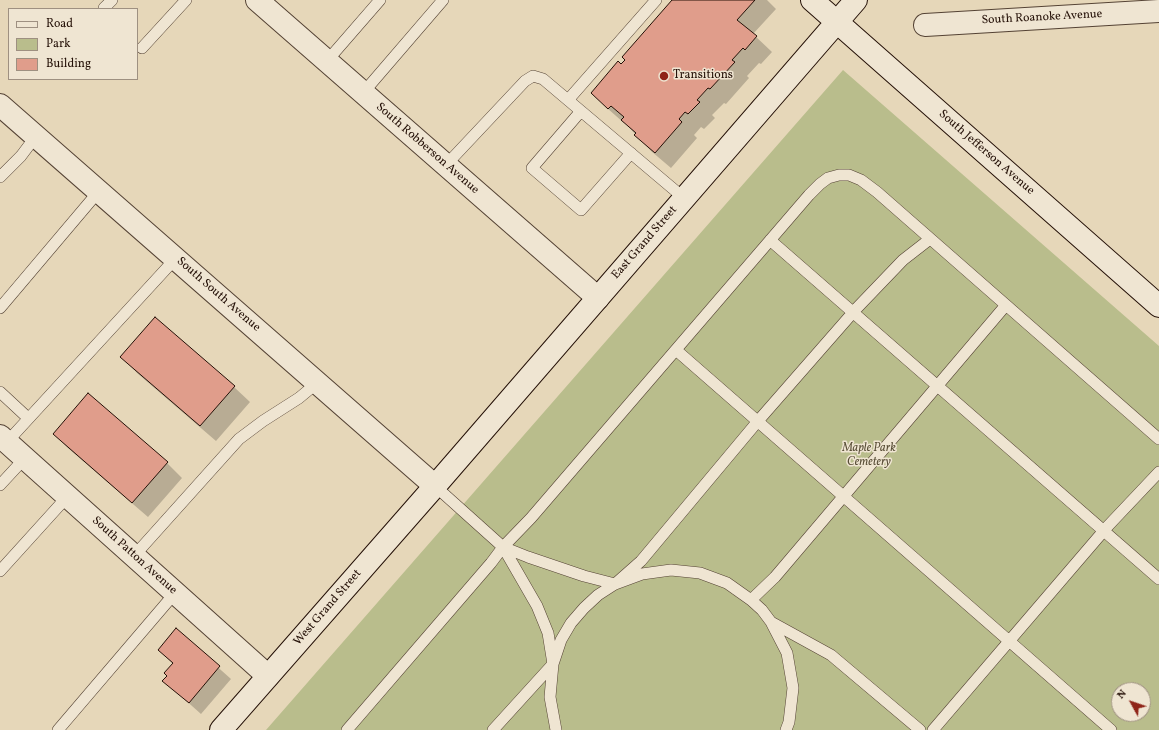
<!DOCTYPE html>
<html>
<head>
<meta charset="utf-8">
<style>
	body { margin:0 }
	#map { position:relative; width:1159px; height:730px; overflow:hidden; background:#e6d7b9; font-family:Vollkorn,serif }
	canvas { display:block }
	.legend { position:absolute; left:8px; top:8px; width:130px; height:72px; box-sizing:border-box; background:#efe5d2; border:1px solid #9e9081; margin:0; padding:5px 7px; list-style:none; font-size:12px; color:#241007 }
	.legend li { display:flex; align-items:center; gap:8px; height:20px }
	.legend b { width:20px; border:1px solid #9e9081 }
	.north { position:absolute; left:1111px; top:682px; width:40px; height:40px; box-sizing:border-box; background:#efe5d2; border:1px solid #9e9081; border-radius:50%; rotate:310deg; font-size:11px; font-weight:700; line-height:16px; text-align:center; color:#241007 }
	.north::after { content:''; display:block; margin:auto; width:14px; height:18px; background:#8f2418; clip-path:polygon(50% 0,100% 100%,50% 72%,0 100%) }
</style>
</head>
<body>
<div id="map">
<canvas width="1159" height="730"></canvas>
<ul class="legend">
<li><b style="height:5px;background:#efe5d2"></b>Road</li>
<li><b style="height:11px;background:#b9bd8c"></b>Park</li>
<li><b style="height:11px;background:#e09d8b"></b>Building</li>
</ul>
<div class="north">N</div>
</div>
<script>
const ctx = document.querySelector('canvas').getContext('2d');
ctx.lineJoin = 'round';
function fillPath(path, color) { ctx.fillStyle = color; ctx.fill(path, 'evenodd'); }
const shape = rows => new Path2D(rows.map(r => 'M' + r).join(''));
function stroke(path, color, width, dash) { ctx.strokeStyle = color; ctx.lineWidth = width; ctx.lineCap = dash ? 'butt' : 'round'; ctx.setLineDash(dash || []); ctx.stroke(path); }
function write(font, color, halo, rows, align = 'center') {
  ctx.font = font + ' Vollkorn,serif'; ctx.lineWidth = 3; ctx.setLineDash([]); ctx.textBaseline = 'middle'; ctx.strokeStyle = halo; ctx.fillStyle = color; for (const [text, x, y, turn = 0] of rows) {
    ctx.save(); ctx.translate(x, y); ctx.rotate((+turn || 0) * Math.PI / 180); ctx.textAlign = isNaN(turn) ? turn : align; if (halo) ctx.strokeText(text, 0, 0); ctx.fillText(text, 0, 0); ctx.restore();
  }
}
fillPath(shape([
	[843,70,1159,346,1159,730,266,730],
	[1119,690,1143,690,1143,714,1119,714]
]), '#b9bd8c');
fillPath(shape([
	[673,0,767,0,776,9,753,34,772,52,761,64,759,63,747,76,749,78,726,104,724,103,712,115,715,118,704,129,701,127,694,135,697,138,671,168,651,151,625,123,624,123,607,108,621,65],
	[122,357,234,387,250,402,216,441,137,373],
	[54,434,167,463,182,478,148,517,69,449],
	[176,630,231,679,201,714,164,681,168,676,173,664,159,650]
]), '#0003');
const building = shape([
	[672,0,755,0,737,20,757,36,745,50,743,48,732,60,735,62,710,89,708,88,697,100,700,102,688,114,685,112,679,119,682,122,655,153,634,135,636,133,621,120,624,117,611,106,608,109,591,93,618,61,621,64,625,60,622,57,672,0],
	[155,317,235,386,200,426,120,357,155,317],
	[88,393,168,462,132,503,53,434,88,393],
	[176,628,220,666,189,703,162,681,167,676,164,673,173,663,158,650,176,628]
]);
fillPath(building, '#e09d8b');
stroke(building, '#241007', 1);
const service = shape([
	[104,8,112,0],
	[142,48,186,0],
	[327,61,380,0],
	[363,93,443,0],
	[568,100,656,0],
	[581,111,532,168,581,210,631,153],
	[446,165,525,81,533,76,543,79,684,198],
	[0,177,21,156,36,136],
	[770,240,1159,579],
	[0,308,99,191],
	[676,350,1111,730],
	[0,392,28,418],
	[7,442,176,258],
	[0,485,25,458],
	[435,486,503,547,537,606,548,633,553,664,493,730],
	[503,547,528,557,584,576,615,584,641,561,758,421,856,309,903,260,930,239],
	[134,556,239,439,263,421,299,398,317,383],
	[0,571,67,497],
	[751,600,775,577,1006,305],
	[771,622,831,655,920,730],
	[58,730,175,593],
	[347,730,491,563,503,547,531,518,809,195,820,184,828,178,839,175,849,175,861,180,877,192,1159,439],
	[556,730,550,697,553,664,561,640,571,623,584,608,598,595,615,584,642,574,671,570,700,573,727,583,751,600,762,610,771,622,787,653,793,688,789,722,786,730],
	[933,730,1107,527,1159,472]
]);
const minor = shape([
	[257,0,598,298],
	[925,25,1159,11],
	[0,105,435,486],
	[0,436,268,676]
]);
const secondary = shape([
	[812,0,1159,306],
	[221,730,435,486,856,0]
]);
stroke(service, '#544234', 12);
stroke(minor, '#544234', 24);
stroke(secondary, '#241007', 24);
stroke(service, '#efe5d2', 11);
stroke(minor, '#efe5d2', 22);
stroke(secondary, '#efe5d2', 22);
for (const [x, y, r, color] of [
	[664,76,5,"#8f2418"]
]) { const dot = new Path2D(); dot.arc(x, y, r, 0, 2 * Math.PI); ctx.fillStyle = color; ctx.fill(dot); stroke(dot, '#efe5d2', 1.5); }
write('12px', '#241007', '#efe5d2', [
	["South Roanoke Avenue",1042,18,-3],
	["South Robberson Avenue",427,149,41],
	["South Jefferson Avenue",986,153,41],
	["East Grand Street",645,243,-49],
	["South South Avenue",218,295,41],
	["South Patton Avenue",134,556,42],
	["West Grand Street",328,608,-49]
]);
write('12px', '#241007', '#efe5d2', [
	["Transitions",673,76]
], 'left');
write('italic 12px', '#584d36', '#efe5d2', [
	["Maple Park",869,449],
	["Cemetery",869,463]
]);
</script>
</body>
</html>
